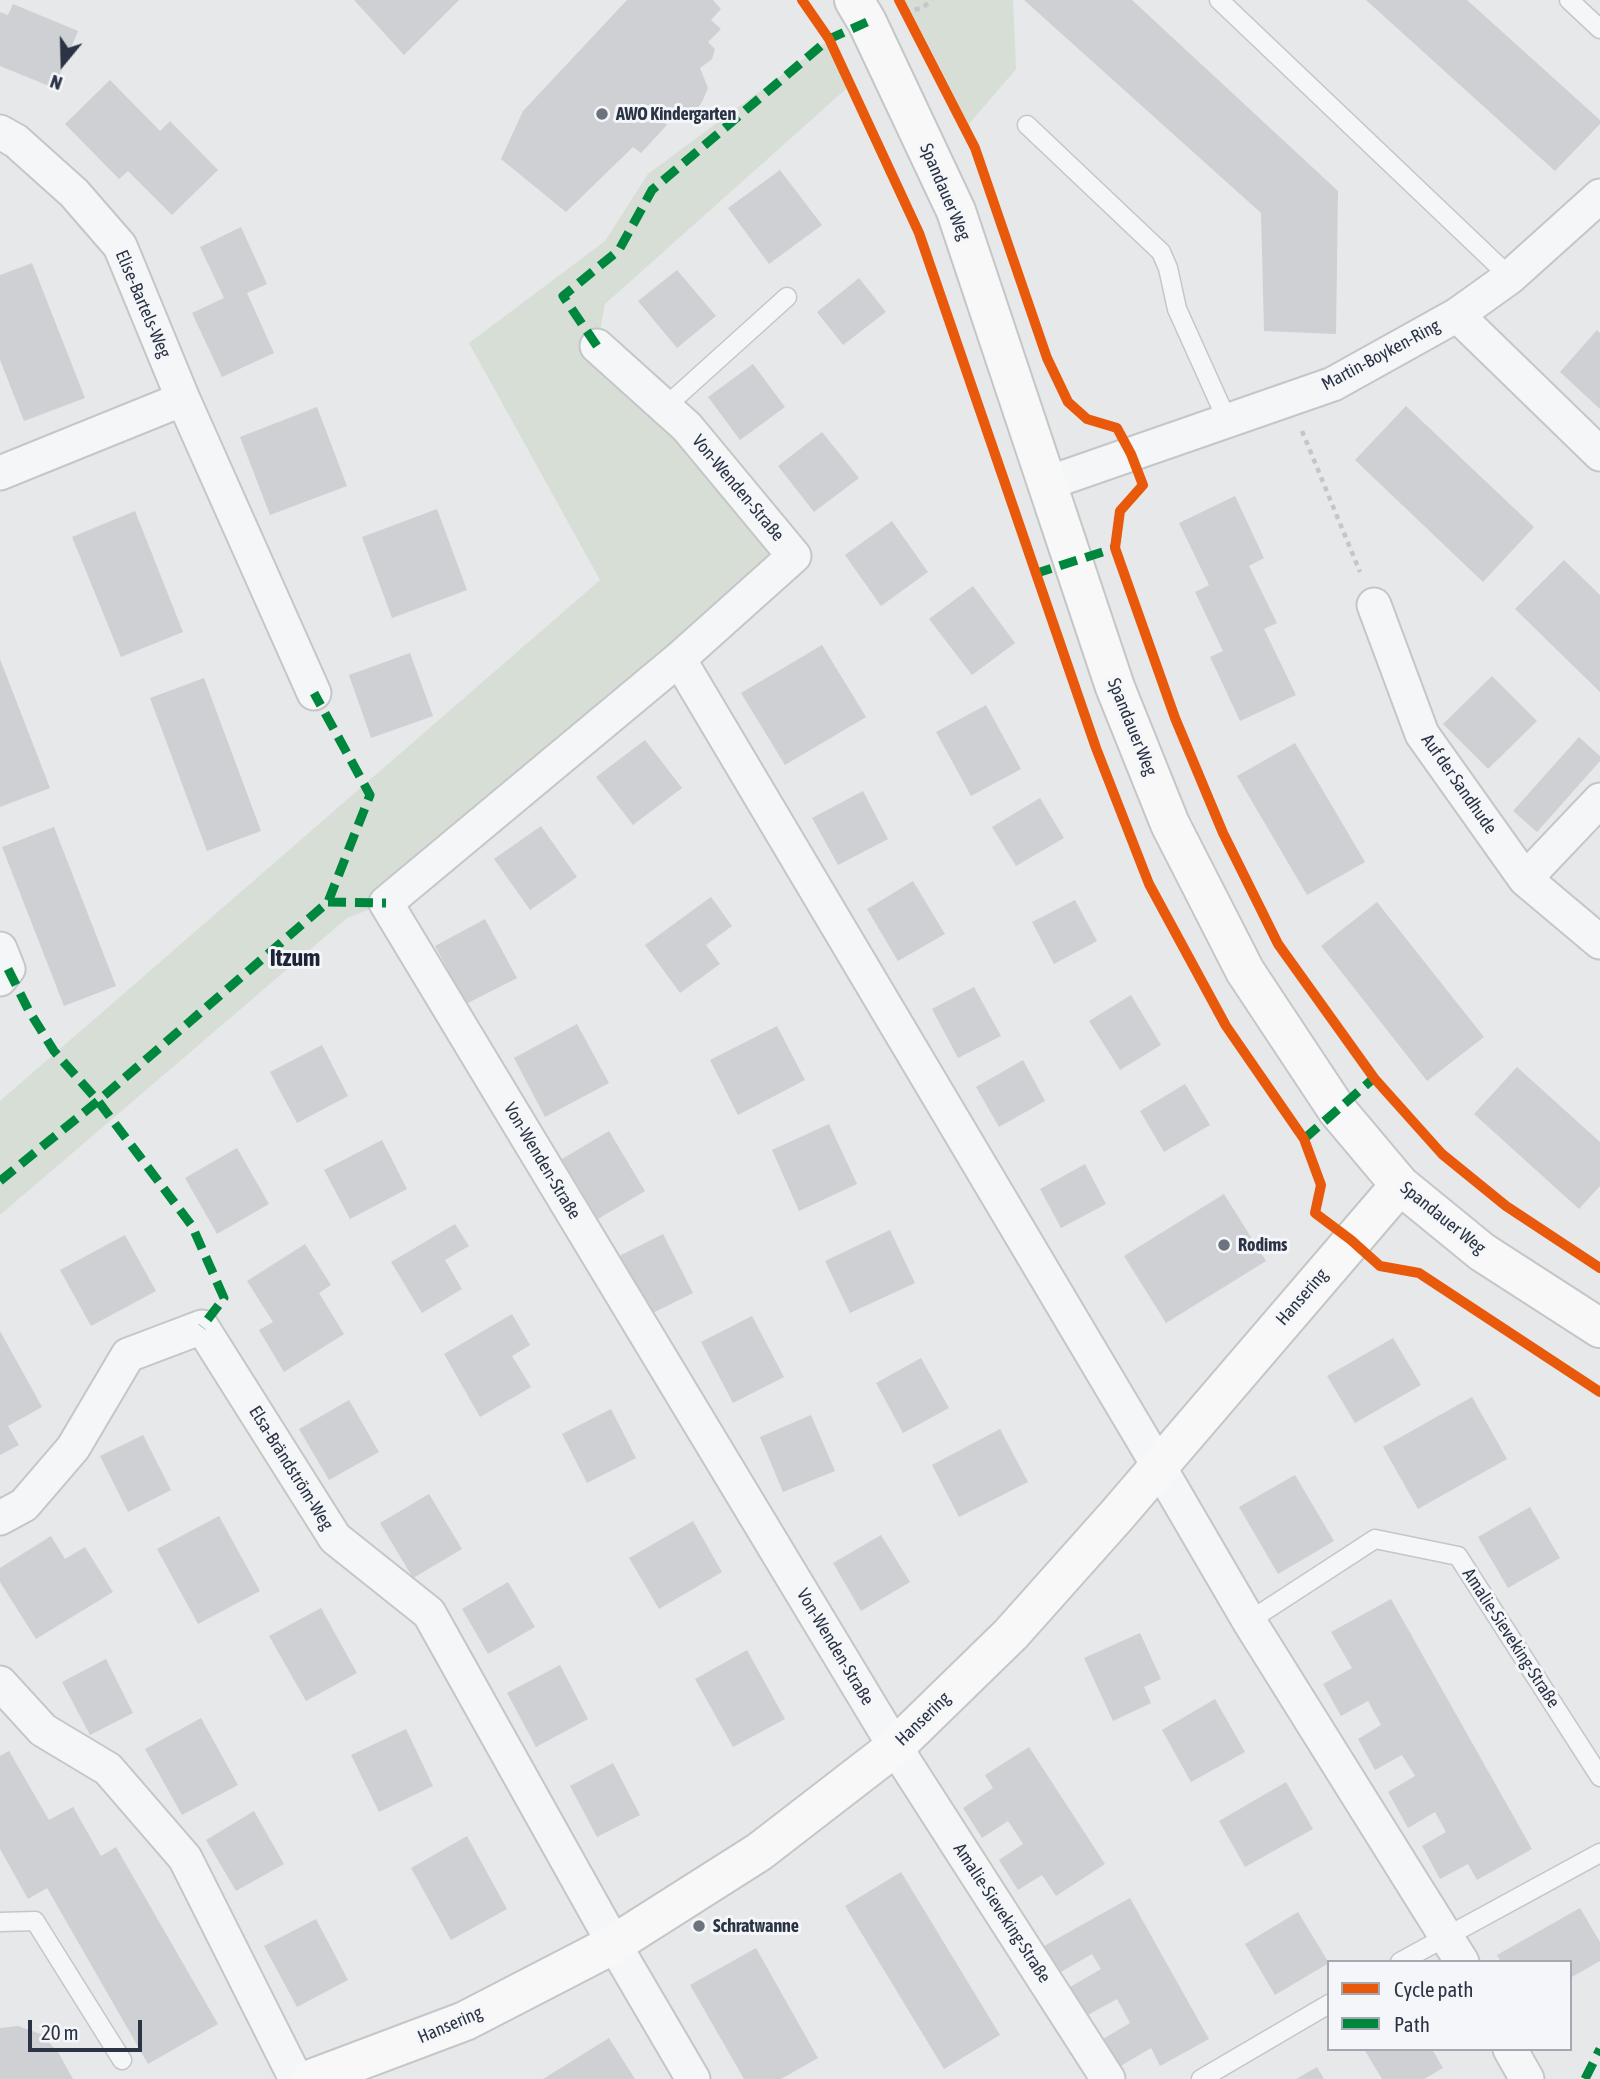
<!DOCTYPE html>
<html>
<head>
<meta charset="utf-8">
<style>
	body { margin:0 }
	#map { position:relative; width:1600px; height:2079px; overflow:hidden; background:#e6e8ea; font-family:"Asap Condensed",sans-serif }
	canvas { display:block }
	.legend { position:absolute; left:1327px; top:1960px; width:245px; height:91px; box-sizing:border-box; background:#f4f6f9; border:2px solid #a4a8b1; margin:0; padding:9px 12px; list-style:none; font-size:21px; color:#2b3445 }
	.legend li { display:flex; align-items:center; gap:14px; height:35px }
	.legend b { width:35px; border:2px solid #a4a8b1 }
	.north { position:absolute; left:28px; top:28px; width:70px; height:70px; -webkit-text-stroke:5px #f4f6f9; paint-order:stroke; rotate:199deg; font-size:19px; font-weight:700; line-height:28px; text-align:center; color:#2b3445 }
	.north::after { content:''; display:block; margin:auto; width:24px; height:32px; background:#2b3445; clip-path:polygon(50% 0,100% 100%,50% 72%,0 100%) }
	.scale { position:absolute; left:28px; top:2020px; width:114px; height:32px; box-sizing:border-box; border:4px solid #2b3445; border-top:0; padding-left:9px; font-size:21px; line-height:24px; white-space:nowrap; color:#2b3445; -webkit-text-stroke:5px #f4f6f9; paint-order:stroke }
</style>
</head>
<body>
<div id="map">
<canvas width="1600" height="2079"></canvas>
<ul class="legend">
<li><b style="height:9px;background:#e8590c"></b>Cycle path</li>
<li><b style="height:9px;background:#00873e"></b>Path</li>
</ul>
<div class="north">N</div>
<div class="scale">20 m</div>
</div>
<script>
const ctx = document.querySelector('canvas').getContext('2d');
ctx.lineJoin = 'round';
function fillPath(path, color) { ctx.fillStyle = color; ctx.fill(path, 'evenodd'); }
const shape = rows => new Path2D(rows.map(r => 'M' + r).join(''));
function stroke(path, color, width, dash) { ctx.strokeStyle = color; ctx.lineWidth = width; ctx.lineCap = dash ? 'butt' : 'round'; ctx.setLineDash(dash || []); ctx.stroke(path); }
function write(font, color, halo, rows, align = 'center') {
  ctx.font = font + ' "Asap Condensed",sans-serif'; ctx.lineWidth = 6; ctx.setLineDash([]); ctx.textBaseline = 'middle'; ctx.strokeStyle = halo; ctx.fillStyle = color; for (const [text, x, y, turn = 0] of rows) {
    ctx.save(); ctx.translate(x, y); ctx.rotate((+turn || 0) * Math.PI / 180); ctx.textAlign = isNaN(turn) ? turn : align; if (halo) ctx.strokeText(text, 0, 0); ctx.fillText(text, 0, 0); ctx.restore();
  }
}
fillPath(shape([
	[905,0,1013,0,1016,69,969,124],
	[825,43,847,88,605,304,597,346,794,556,386,903,347,918,0,1215,0,1101,600,580,469,343,605,241,648,174]
]), '#d6ded6');
fillPath(shape([
	[354,0,459,0,404,55],
	[627,0,713,0,721,9,711,20,721,29,708,42,715,49,712,59,700,68,708,88,702,102,693,114,678,115,662,110,657,115,667,125,641,153,633,147,566,212,501,159,523,111],
	[1024,0,1132,0,1338,191,1336,334,1264,331,1261,213],
	[1366,0,1467,0,1600,120,1600,124,1555,171],
	[13,4,78,31,54,88,0,66,0,12,8,15],
	[110,80,160,131,170,121,218,170,172,215,128,171,119,179,65,124],
	[780,170,822,225,769,264,728,208],
	[241,227,267,284,247,293,274,353,222,377,192,313,224,298,200,247],
	[32,263,85,398,24,421,0,360,0,275],
	[677,270,716,316,677,348,638,301],
	[859,278,886,312,843,345,817,312],
	[1597,330,1600,333,1600,409,1560,372],
	[753,364,785,407,740,440,708,397],
	[1406,406,1534,527,1483,582,1355,460],
	[317,407,347,486,270,515,240,437],
	[822,432,859,478,814,512,778,466],
	[1235,496,1264,558,1249,566,1277,623,1264,629,1296,695,1240,721,1210,657,1223,651,1195,592,1209,585,1179,523],
	[437,509,467,590,392,618,362,537],
	[135,511,183,632,121,657,72,537],
	[892,521,928,572,881,606,845,555],
	[1564,560,1600,595,1600,692,1515,609],
	[973,586,1015,643,972,675,929,619],
	[822,645,866,717,785,765,741,693],
	[410,653,433,716,371,738,349,675],
	[0,659,50,788,0,807],
	[1492,676,1537,721,1488,769,1443,724],
	[204,678,261,831,207,851,150,698],
	[986,705,1021,769,971,796,936,732],
	[1579,737,1600,756,1600,761,1537,832,1513,811],
	[645,740,682,788,633,825,596,777],
	[1295,743,1365,862,1307,895,1237,776],
	[863,791,888,839,838,865,812,818],
	[1040,798,1064,838,1016,866,992,827],
	[541,826,577,877,530,910,494,859],
	[54,827,116,986,64,1006,2,847],
	[913,881,945,934,898,961,867,909],
	[711,897,732,926,706,945,720,964,680,993,645,945],
	[1075,900,1097,941,1054,964,1032,922],
	[1377,902,1484,1037,1427,1081,1321,946],
	[485,919,517,978,466,1004,435,946],
	[974,987,1001,1036,958,1058,932,1009],
	[1131,995,1161,1045,1120,1070,1089,1021],
	[577,1024,609,1083,545,1117,514,1058],
	[777,1026,805,1080,738,1115,710,1060],
	[322,1045,348,1096,297,1123,270,1072],
	[1023,1060,1045,1101,999,1127,976,1087],
	[1517,1067,1600,1142,1600,1186,1579,1209,1474,1114],
	[1185,1084,1210,1125,1164,1152,1140,1111],
	[829,1124,857,1184,799,1211,772,1150],
	[609,1131,645,1191,598,1219,562,1159],
	[382,1140,407,1189,350,1219,324,1170],
	[237,1148,269,1204,217,1234,185,1178],
	[1085,1164,1106,1204,1061,1228,1040,1189],
	[1224,1194,1266,1261,1166,1323,1124,1256],
	[455,1224,469,1246,445,1260,462,1289,422,1313,391,1262],
	[890,1230,915,1283,850,1313,825,1261],
	[663,1234,693,1293,649,1315,619,1256],
	[125,1235,156,1291,91,1326,60,1270],
	[305,1244,331,1285,319,1293,344,1334,284,1372,259,1330,273,1322,247,1281],
	[512,1314,530,1345,512,1356,531,1387,480,1417,444,1354],
	[752,1316,784,1377,733,1403,701,1342],
	[0,1331,42,1407,8,1426,19,1445,0,1455],
	[1393,1338,1421,1385,1355,1423,1327,1376],
	[921,1358,949,1408,903,1433,876,1383],
	[1472,1397,1507,1459,1418,1509,1383,1447],
	[349,1400,379,1452,329,1480,299,1429],
	[611,1409,636,1458,587,1483,562,1434],
	[811,1415,835,1471,783,1492,760,1437],
	[1000,1429,1028,1482,959,1517,932,1465],
	[143,1435,171,1490,128,1512,100,1456],
	[1295,1475,1334,1541,1278,1574,1239,1507],
	[429,1494,462,1549,413,1578,380,1523],
	[1530,1507,1560,1558,1508,1588,1478,1537],
	[219,1516,260,1591,198,1624,157,1549],
	[693,1521,722,1572,659,1609,629,1558],
	[881,1535,910,1582,861,1611,833,1563],
	[51,1536,65,1559,85,1547,113,1592,36,1639,0,1582,0,1568],
	[508,1582,535,1627,488,1654,462,1609],
	[1391,1599,1532,1849,1477,1880,1468,1864,1440,1879,1422,1846,1446,1832,1435,1812,1408,1828,1388,1792,1415,1776,1402,1755,1375,1770,1358,1739,1381,1725,1368,1701,1341,1716,1323,1684,1352,1668,1331,1632],
	[321,1608,357,1673,306,1701,269,1636],
	[1140,1633,1161,1679,1144,1687,1151,1703,1113,1721,1084,1658],
	[747,1650,785,1719,733,1747,695,1679],
	[106,1659,133,1713,90,1735,62,1682],
	[560,1665,588,1719,536,1747,507,1693],
	[1215,1699,1245,1752,1191,1782,1162,1730],
	[201,1718,238,1785,182,1815,145,1749],
	[406,1729,433,1786,379,1812,351,1755],
	[1029,1747,1105,1864,1056,1896,1042,1875,1018,1890,999,1860,1023,1844,1008,1821,982,1838,963,1808,993,1788,985,1775],
	[9,1751,49,1820,73,1807,101,1856,116,1847,218,2024,148,2064,47,1888,28,1899,0,1849,0,1756],
	[613,1763,640,1815,597,1837,570,1786],
	[1286,1782,1313,1829,1245,1867,1219,1821],
	[254,1811,284,1864,236,1891,206,1840],
	[467,1836,507,1909,451,1940,411,1868],
	[901,1872,1000,2035,944,2069,845,1906],
	[1130,1898,1209,2039,1160,2066,1151,2048,1119,2067,1103,2039,1130,2023,1117,1999,1086,2016,1070,1987,1101,1969,1092,1954,1059,1973,1044,1946],
	[1580,1908,1600,1942,1600,1961,1570,1978,1570,1962,1501,1962,1497,1955],
	[1298,1912,1329,1963,1275,1995,1245,1944],
	[316,1919,348,1980,297,2007,264,1946],
	[756,1948,818,2058,781,2079,744,2079,690,1985],
	[18,2026,41,2034,58,2052,73,2079,0,2079,0,2028],
	[609,2038,635,2079,543,2079],
	[1364,2049,1432,2049,1443,2068,1424,2079,1382,2079],
	[1317,2067,1324,2079,1296,2079]
]), '#ced0d3');
const lane = shape([
	[1219,0,1510,277],
	[1569,0,1600,29],
	[1027,125,1161,252,1168,268,1177,309,1227,420],
	[665,407,787,297],
	[1249,1621,1375,1539,1458,1556,1600,1777],
	[0,1922,35,1921,122,2060],
	[1400,1962,1600,1853],
	[1201,2079,1329,2004]
]);
const street = shape([
	[0,132,16,141,74,193,120,246,183,399,314,693],
	[1457,315,1600,454],
	[597,346,687,427,794,556,679,659,1158,1465,1249,1621,1462,1962],
	[0,473,183,399],
	[1048,483,1333,384,1457,315,1510,277,1600,196],
	[1374,605,1422,734,1525,879,1600,800],
	[679,659,386,903,895,1747,1108,2079],
	[1525,879,1600,942],
	[0,949,8,969,0,979],
	[0,1518,24,1505,73,1448,128,1355,202,1327,335,1538,429,1613,614,1944,693,2079],
	[0,1683,43,1730,108,1769,185,1858,296,2079],
	[1510,2049,1527,2079]
]);
const secondary = shape([
	[854,0,867,22,956,211,1115,687,1170,824,1245,971,1337,1110,1400,1185,1482,1252,1600,1328],
	[311,2079,465,2021,614,1944,759,1852,895,1747,1011,1634,1118,1514,1400,1185]
]);
stroke(lane, '#c4c6c8', 21);
stroke(street, '#c4c6c8', 37);
stroke(secondary, '#c4c6c8', 42);
stroke(shape([
	[905,12,922,8,932,0],
	[1302,431,1360,572]
]), '#c5c6ca', 4.5, [5, 5]);
stroke(lane, '#f5f6f7', 18);
stroke(street, '#f5f6f7', 33);
stroke(secondary, '#f8f8f8', 38);
stroke(shape([
	[597,346,563,296,619,250,652,190,829,39,867,22],
	[1034,574,1115,548],
	[328,902,386,903],
	[8,969,29,1011,54,1051,98,1101,192,1226,224,1298,202,1327],
	[1304,1139,1374,1078],
	[0,1181,98,1101,328,902,370,795,314,693],
	[1585,2079,1600,2049]
]), '#00873e', 9, [18, 9]);
stroke(shape([
	[802,0,829,39,919,233,1096,748,1149,884,1226,1026,1304,1139,1321,1185,1315,1213,1351,1240,1380,1266,1419,1273,1600,1392],
	[899,0,975,148,1047,358,1068,402,1087,419,1117,428,1131,454,1143,485,1120,511,1115,548,1175,718,1223,833,1278,944,1374,1078,1442,1154,1506,1206,1600,1268]
]), '#e8590c', 10);
for (const [x, y, r, color] of [
	[602,114,7,"#6c737f"],
	[1224,1245,7,"#6c737f"],
	[699,1926,7,"#6c737f"]
]) { const dot = new Path2D(); dot.arc(x, y, r, 0, 2 * Math.PI); ctx.fillStyle = color; ctx.fill(dot); stroke(dot, '#f4f6f9', 2.5); }
write('bold 18px', '#2b3445', '#f4f6f9', [
	["AWO Kindergarten",616,114],
	["Rodims",1238,1245],
	["Schratwanne",713,1926]
], 'left');
write('18px', '#2b3445', '#f4f6f9', [
	["Spandauer Weg",945,192,67],
	["Elise-Bartels-Weg",143,304,67],
	["Martin-Boyken-Ring",1381,355,-28],
	["Von-Wenden-Straße",738,488,50],
	["Spandauer Weg",1132,727,68],
	["Auf der Sandhude",1459,784,55],
	["Von-Wenden-Straße",542,1161,59],
	["Spandauer Weg",1443,1218,39],
	["Hansering",1302,1297,-49],
	["Elsa-Brändström-Weg",291,1468,58],
	["Amalie-Sieveking-Straße",1511,1638,57],
	["Von-Wenden-Straße",835,1647,59],
	["Hansering",923,1719,-44],
	["Amalie-Sieveking-Straße",1002,1913,57],
	["Hansering",450,2025,-23]
]);
write('bold 24px', '#1d2536', '#f4f6f9', [
	["Itzum",295,958]
]);
</script>
</body>
</html>
